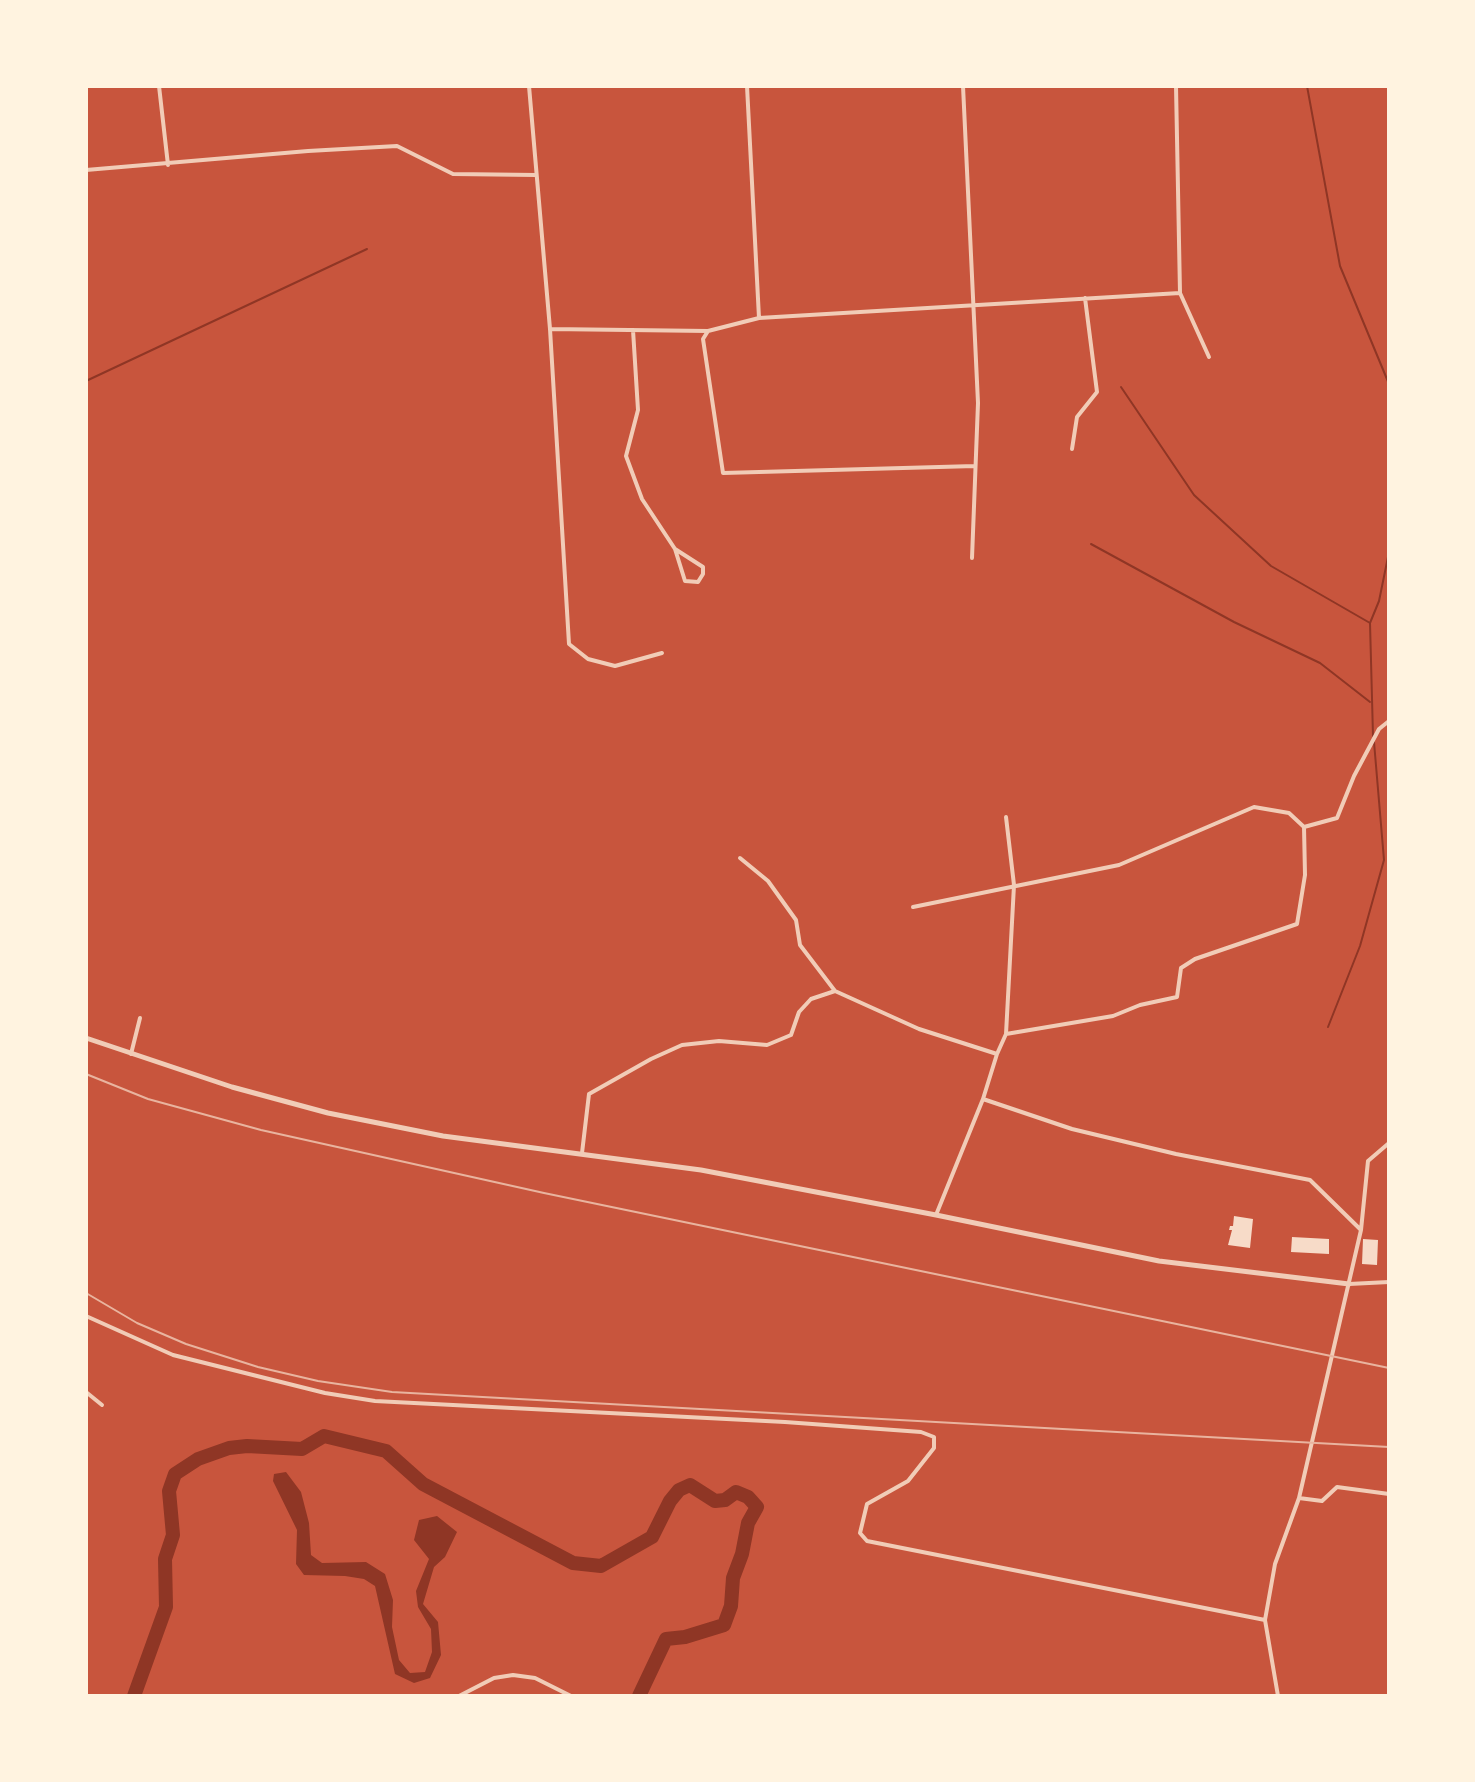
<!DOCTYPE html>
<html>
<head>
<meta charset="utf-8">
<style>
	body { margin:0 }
	#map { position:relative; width:1475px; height:1782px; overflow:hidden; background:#c8553d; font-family:"Roboto Condensed",sans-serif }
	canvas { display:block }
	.frame { position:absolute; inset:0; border:88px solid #fff3e0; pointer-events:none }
</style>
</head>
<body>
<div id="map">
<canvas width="1475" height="1782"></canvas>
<div class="frame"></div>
</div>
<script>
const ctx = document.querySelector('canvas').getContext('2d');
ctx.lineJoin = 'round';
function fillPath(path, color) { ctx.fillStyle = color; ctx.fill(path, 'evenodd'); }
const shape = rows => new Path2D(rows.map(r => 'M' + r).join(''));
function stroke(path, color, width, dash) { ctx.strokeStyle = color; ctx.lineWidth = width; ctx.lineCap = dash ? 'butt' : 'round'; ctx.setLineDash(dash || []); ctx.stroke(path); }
fillPath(shape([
	[286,1472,301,1492,309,1523,311,1555,322,1563,366,1562,385,1574,393,1600,392,1627,399,1660,410,1673,425,1672,432,1652,431,1629,418,1607,416,1591,429,1559,414,1540,419,1520,437,1516,457,1532,445,1557,434,1567,423,1604,438,1622,441,1655,430,1678,414,1683,395,1674,375,1586,364,1579,345,1576,304,1575,296,1564,297,1530,273,1481,274,1474]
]), '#8f3625');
stroke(shape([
	[1307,86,1340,266,1389,384],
	[86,381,367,249],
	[1121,387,1194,495,1271,566,1370,623],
	[1091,544,1234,622,1320,663,1370,702],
	[1373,736,1370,623,1379,601,1389,552],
	[1328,1027,1360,946,1384,860,1374,742]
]), '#8f3625', 2);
stroke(shape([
	[134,1696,166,1607,165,1559,173,1535,169,1491,175,1474,198,1459,229,1448,247,1446,302,1449,324,1436,386,1451,423,1484,573,1563,601,1566,652,1537,670,1501,679,1490,690,1485,715,1501,725,1500,736,1492,748,1497,757,1507,748,1523,742,1554,733,1578,731,1606,724,1625,685,1637,666,1639,639,1696]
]), '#8f3625', 14);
fillPath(shape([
	[1234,1216,1253,1219,1250,1248,1228,1245,1232,1230,1229,1230,1230,1226,1233,1226],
	[1292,1237,1329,1239,1329,1254,1291,1252],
	[1363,1239,1378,1240,1377,1265,1362,1264]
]), '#f7dbc8');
stroke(shape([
	[159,86,168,165],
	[529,86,550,329,569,644,588,659,615,666,662,653],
	[747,86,759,318],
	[963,86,978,403,972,558],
	[1176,86,1180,293,1209,357],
	[86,170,308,151,397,146,453,174,536,175],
	[550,329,708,331,759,318,1180,293],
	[633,330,638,410,626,456,642,499,675,549,685,581,698,582,703,574,703,567,675,549],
	[708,331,703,339,723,473,975,466],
	[1072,449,1077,417,1097,392,1085,298],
	[1304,827,1337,818,1354,776,1379,729,1389,721],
	[740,858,768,881,796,920,800,945,835,991,919,1029,997,1054,983,1099,936,1215],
	[913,907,1119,865,1254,807,1289,813,1304,827,1305,875,1297,924,1195,959,1181,968,1177,997,1140,1005,1113,1016,1006,1034,997,1054],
	[1006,1034,1014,885,1006,817],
	[131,1054,140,1018],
	[983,1099,1072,1129,1176,1154,1310,1180,1361,1230,1299,1498],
	[582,1153,589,1094,651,1059,682,1045,719,1041,767,1045,791,1035,799,1012,811,999,835,991],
	[1361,1230,1368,1161,1389,1143],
	[1349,1284,1389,1282],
	[86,1316,173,1355,325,1393,375,1401,785,1422,921,1432,934,1437,934,1448,908,1481,867,1504,860,1533,867,1541,1265,1620,1275,1564,1299,1498,1322,1501,1337,1487,1389,1494],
	[86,1392,102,1405],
	[1265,1620,1278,1696],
	[330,1696,337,1696],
	[459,1696,494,1678,513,1675,535,1678,571,1696]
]), '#f1ccb7', 4);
stroke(shape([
	[86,1038,232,1087,328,1113,443,1136,701,1170,936,1215,1159,1261,1349,1284]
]), '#f1ccb7', 5);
stroke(shape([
	[86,1074,148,1099,261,1130,544,1193,1389,1368],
	[86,1293,137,1323,186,1344,258,1367,318,1381,392,1392,1389,1447]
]), '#e9b49f', 2);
</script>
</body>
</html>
